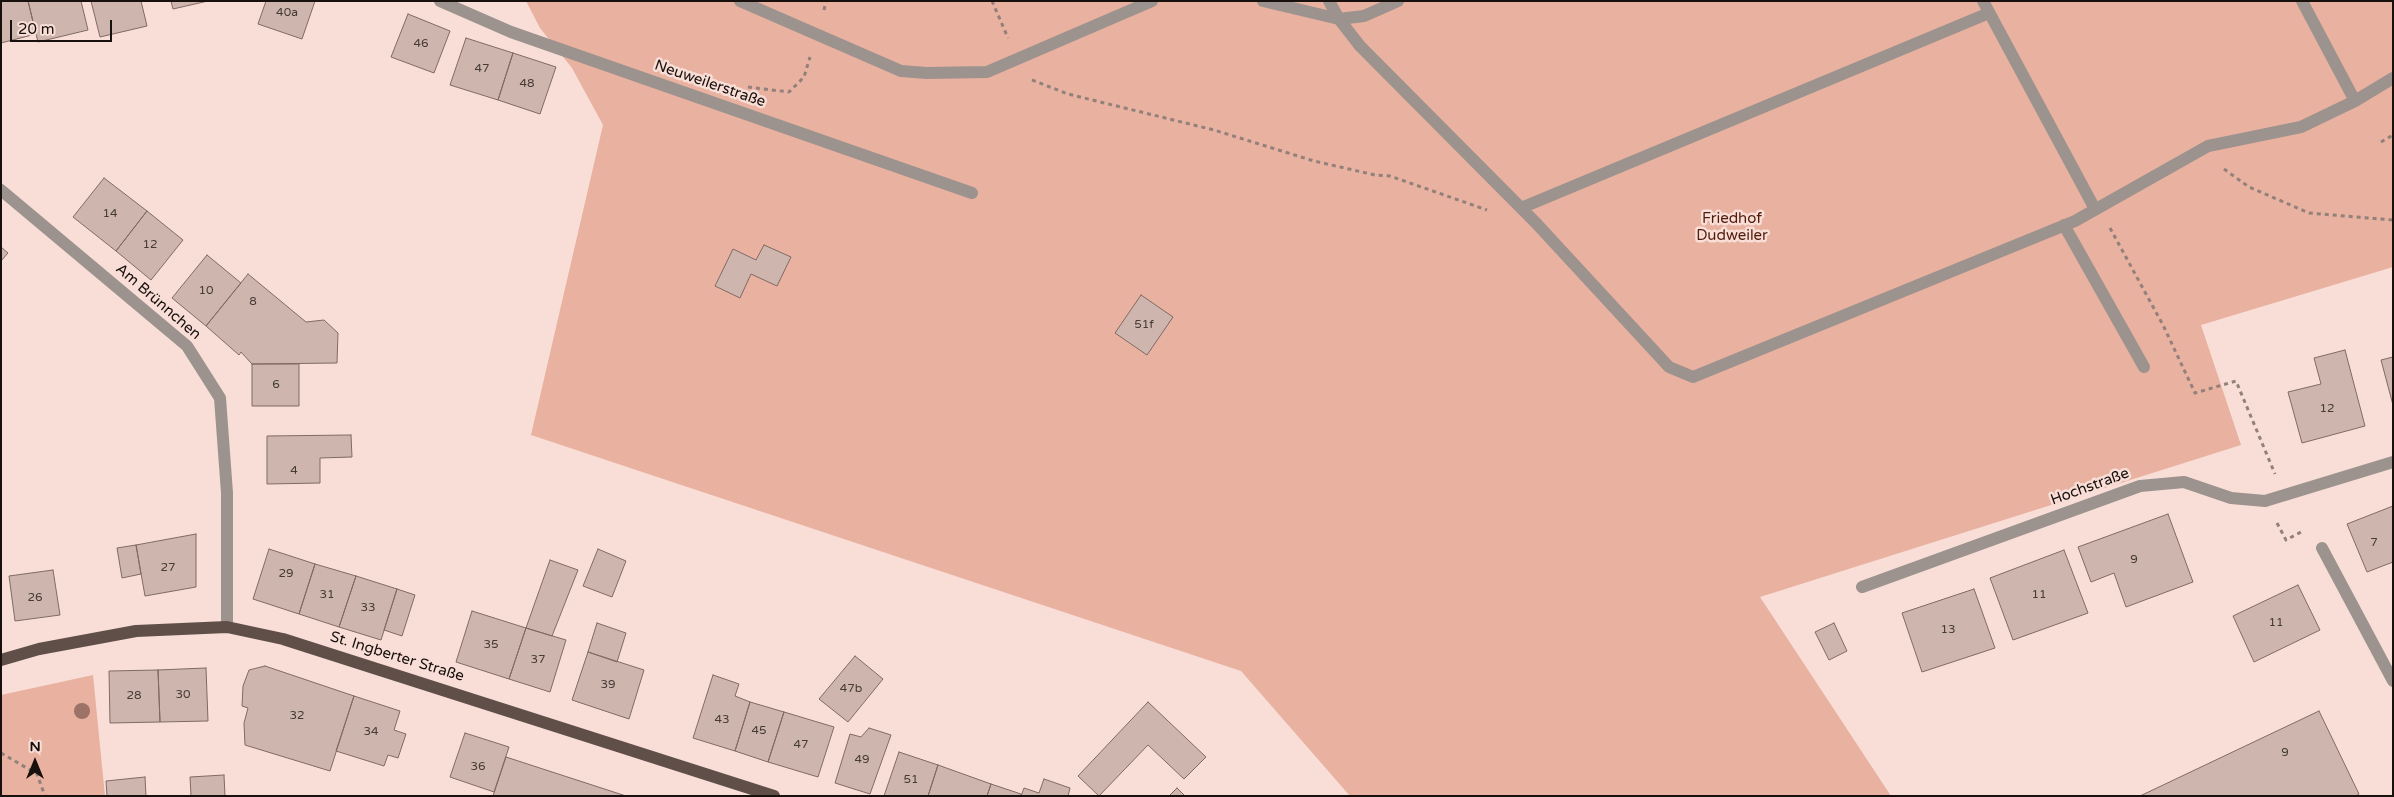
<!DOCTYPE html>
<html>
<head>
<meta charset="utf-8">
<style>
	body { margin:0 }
	#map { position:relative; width:2394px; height:797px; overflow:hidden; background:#f8ded7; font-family:"Varela Round",sans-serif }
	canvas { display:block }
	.frame { position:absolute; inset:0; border:2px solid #18100d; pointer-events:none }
	.north { position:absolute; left:10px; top:737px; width:50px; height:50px; -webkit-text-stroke:4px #f8ded7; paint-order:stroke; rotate:0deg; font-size:14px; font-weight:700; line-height:20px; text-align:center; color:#18100d }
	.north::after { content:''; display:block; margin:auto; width:18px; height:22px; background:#18100d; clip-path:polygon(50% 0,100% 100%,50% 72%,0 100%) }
	.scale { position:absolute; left:10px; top:20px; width:102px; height:22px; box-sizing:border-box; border:2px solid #18100d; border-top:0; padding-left:6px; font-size:15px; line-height:18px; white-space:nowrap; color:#18100d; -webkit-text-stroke:4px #f8ded7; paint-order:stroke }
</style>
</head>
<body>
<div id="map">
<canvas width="2394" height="797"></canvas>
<div class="frame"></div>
<div class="north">N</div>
<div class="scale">20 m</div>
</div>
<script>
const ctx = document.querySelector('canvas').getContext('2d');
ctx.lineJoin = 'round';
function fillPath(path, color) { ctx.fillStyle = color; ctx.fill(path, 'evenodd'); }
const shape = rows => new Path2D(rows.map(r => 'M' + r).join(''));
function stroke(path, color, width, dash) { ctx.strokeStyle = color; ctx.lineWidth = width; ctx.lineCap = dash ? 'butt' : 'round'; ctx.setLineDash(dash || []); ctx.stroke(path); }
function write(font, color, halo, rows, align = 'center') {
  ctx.font = font + ' "Varela Round",sans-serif'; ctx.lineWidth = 5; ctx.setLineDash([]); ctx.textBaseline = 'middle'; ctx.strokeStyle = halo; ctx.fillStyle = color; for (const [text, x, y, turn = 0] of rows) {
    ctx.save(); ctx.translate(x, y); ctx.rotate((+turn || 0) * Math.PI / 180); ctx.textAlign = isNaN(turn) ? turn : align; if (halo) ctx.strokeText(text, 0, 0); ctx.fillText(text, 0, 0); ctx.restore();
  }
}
fillPath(shape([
	[526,1,2393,1,2393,267,2201,325,2241,445,1760,597,1891,796,1350,796,1241,671,531,435,603,125,572,68,540,28],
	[93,675,105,796,1,796,1,695]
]), '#e9b19f');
const building = shape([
	[1,1,28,1,36,34,1,43,1,1],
	[28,1,81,1,88,30,38,42,28,1],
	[91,1,141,1,147,26,100,37,91,1],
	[171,1,208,1,173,9,171,1],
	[266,1,315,1,302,39,258,24,266,1],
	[408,14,450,31,434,73,391,57,408,14],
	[466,38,513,53,498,100,450,85,466,38],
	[513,53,556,67,540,114,498,100,513,53],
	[104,178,147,211,116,251,73,217,104,178],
	[147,211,183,240,151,280,116,251,147,211],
	[764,245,791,257,777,286,751,274,740,298,715,286,733,249,756,260,764,245],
	[1,247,8,253,1,261,1,247],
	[207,255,241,283,206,326,172,298,207,255],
	[248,274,306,322,324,320,338,333,337,363,252,364,241,352,239,355,206,326,248,274],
	[1141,295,1173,317,1147,355,1115,333,1141,295],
	[2345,350,2365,426,2302,443,2288,392,2321,384,2314,358,2345,350],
	[2393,357,2393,405,2381,360,2393,357],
	[252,364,299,364,299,406,252,406,252,364],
	[351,435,352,457,320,458,320,483,267,484,267,436,351,435],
	[2393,506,2393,562,2367,572,2347,524,2393,506],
	[2168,514,2193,582,2126,607,2114,573,2091,582,2078,547,2168,514],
	[196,534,196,587,145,596,136,545,196,534],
	[136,545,141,574,122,578,117,548,136,545],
	[269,549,315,564,299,614,253,599,269,549],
	[598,549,626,561,612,597,583,586,598,549],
	[2064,550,2088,613,2013,640,1990,578,2064,550],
	[550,560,578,570,552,636,526,628,550,560],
	[315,564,356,576,339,627,299,614,315,564],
	[53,570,60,615,15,621,9,576,53,570],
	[356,576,397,589,381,640,339,627,356,576],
	[2298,585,2320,630,2254,662,2233,616,2298,585],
	[397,589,415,595,402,636,384,630,397,589],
	[1974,589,1995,648,1922,672,1902,613,1974,589],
	[472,611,526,628,509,679,456,662,472,611],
	[597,623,626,633,617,662,588,652,597,623],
	[1834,623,1847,651,1829,660,1815,632,1834,623],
	[526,628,566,640,550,692,509,679,526,628],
	[588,652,644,670,629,719,572,700,588,652],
	[855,656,883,679,848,722,819,699,855,656],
	[265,666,354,696,330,771,245,745,244,723,248,708,242,706,243,686,249,670,265,666],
	[206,668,208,721,160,722,158,670,206,668],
	[158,670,160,722,110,723,109,671,158,670],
	[713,675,739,684,735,696,750,702,735,751,693,738,713,675],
	[354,696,400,711,394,730,406,734,398,758,388,755,384,766,336,751,354,696],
	[750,702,784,712,768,762,735,751,750,702],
	[1148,702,1206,757,1184,779,1148,745,1099,796,1078,776,1148,702],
	[2319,711,2359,794,2356,796,2140,796,2319,711],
	[784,712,834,727,818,777,768,762,784,712],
	[869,728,891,735,870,794,835,783,850,734,861,737,869,728],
	[465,733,509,747,494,792,450,777,465,733],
	[899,752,938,765,928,796,884,796,899,752],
	[506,757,626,796,493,796,506,757],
	[938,765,991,784,987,796,928,796,938,765],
	[224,775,225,796,191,796,190,777,224,775],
	[145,777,146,796,107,796,106,781,145,777],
	[1044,779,1070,788,1068,796,1021,796,1024,788,1039,793,1044,779],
	[991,784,1021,794,1021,796,987,796,991,784],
	[1177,788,1185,796,1169,796,1177,788]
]);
fillPath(building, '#ceb6ae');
stroke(building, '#806a64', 1);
stroke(shape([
	[992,1,1008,38],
	[824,10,826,1],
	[1032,80,1068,94,1214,130,1314,161,1375,175,1390,176,1487,210],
	[748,87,789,92,804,77,810,57],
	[2381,142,2393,135],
	[2224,169,2249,187,2309,213,2393,220],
	[2110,228,2163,325,2195,393,2236,381,2275,474],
	[2277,523,2286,540,2303,531],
	[1,753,37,774,45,796]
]), '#92807b', 3, [4, 4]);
stroke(shape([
	[440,1,511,32,972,193],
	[740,1,901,71,927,73,987,72,1152,1],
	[1263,1,1339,19,1364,16,1398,1],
	[1329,1,1339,19,1360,46,1536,223,1669,367,1693,377,2075,221,2208,146,2301,127,2355,101,2393,78],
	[1983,1,2095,209],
	[2302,1,2355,101],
	[1,190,187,346,220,398,227,493,227,627],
	[1521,208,1989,13],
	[2064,225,2144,367],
	[2322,548,2393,681],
	[1862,587,2140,486,2184,482,2231,498,2265,501,2393,462]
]), '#9c928e', 12);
stroke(shape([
	[1,660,39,649,136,631,227,627,283,639,774,796]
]), '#604f49', 12);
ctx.fillStyle = '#9c7366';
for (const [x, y] of [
	[82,711]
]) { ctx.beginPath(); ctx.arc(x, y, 8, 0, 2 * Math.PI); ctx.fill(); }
write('12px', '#463a35', null, [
	["40a",287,13],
	["46",421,44],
	["47",482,69],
	["48",527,84],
	["14",110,214],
	["12",150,245],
	["10",206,291],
	["8",253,302],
	["51f",1144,325],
	["6",276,385],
	["12",2327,409],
	["4",294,471],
	["7",2374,543],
	["9",2134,560],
	["27",168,568],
	["29",286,574],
	["31",327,595],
	["11",2039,595],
	["26",35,598],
	["33",368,608],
	["11",2276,623],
	["13",1948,630],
	["35",491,645],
	["37",538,660],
	["39",608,685],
	["47b",851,689],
	["30",183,695],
	["28",134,696],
	["32",297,716],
	["43",722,720],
	["45",759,731],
	["34",371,732],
	["47",801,745],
	["9",2285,753],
	["49",862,760],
	["36",478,767],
	["51",911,780]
]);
write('15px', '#18100d', '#f8ded7', [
	["Neuweilerstraße",710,84,19],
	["Am Brünnchen",158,302,41],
	["Hochstraße",2090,487,-20],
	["St. Ingberter Straße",397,657,17]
]);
write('15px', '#511b0a', '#f8ded7', [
	["Friedhof",1732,219],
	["Dudweiler",1732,236]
]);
</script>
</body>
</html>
